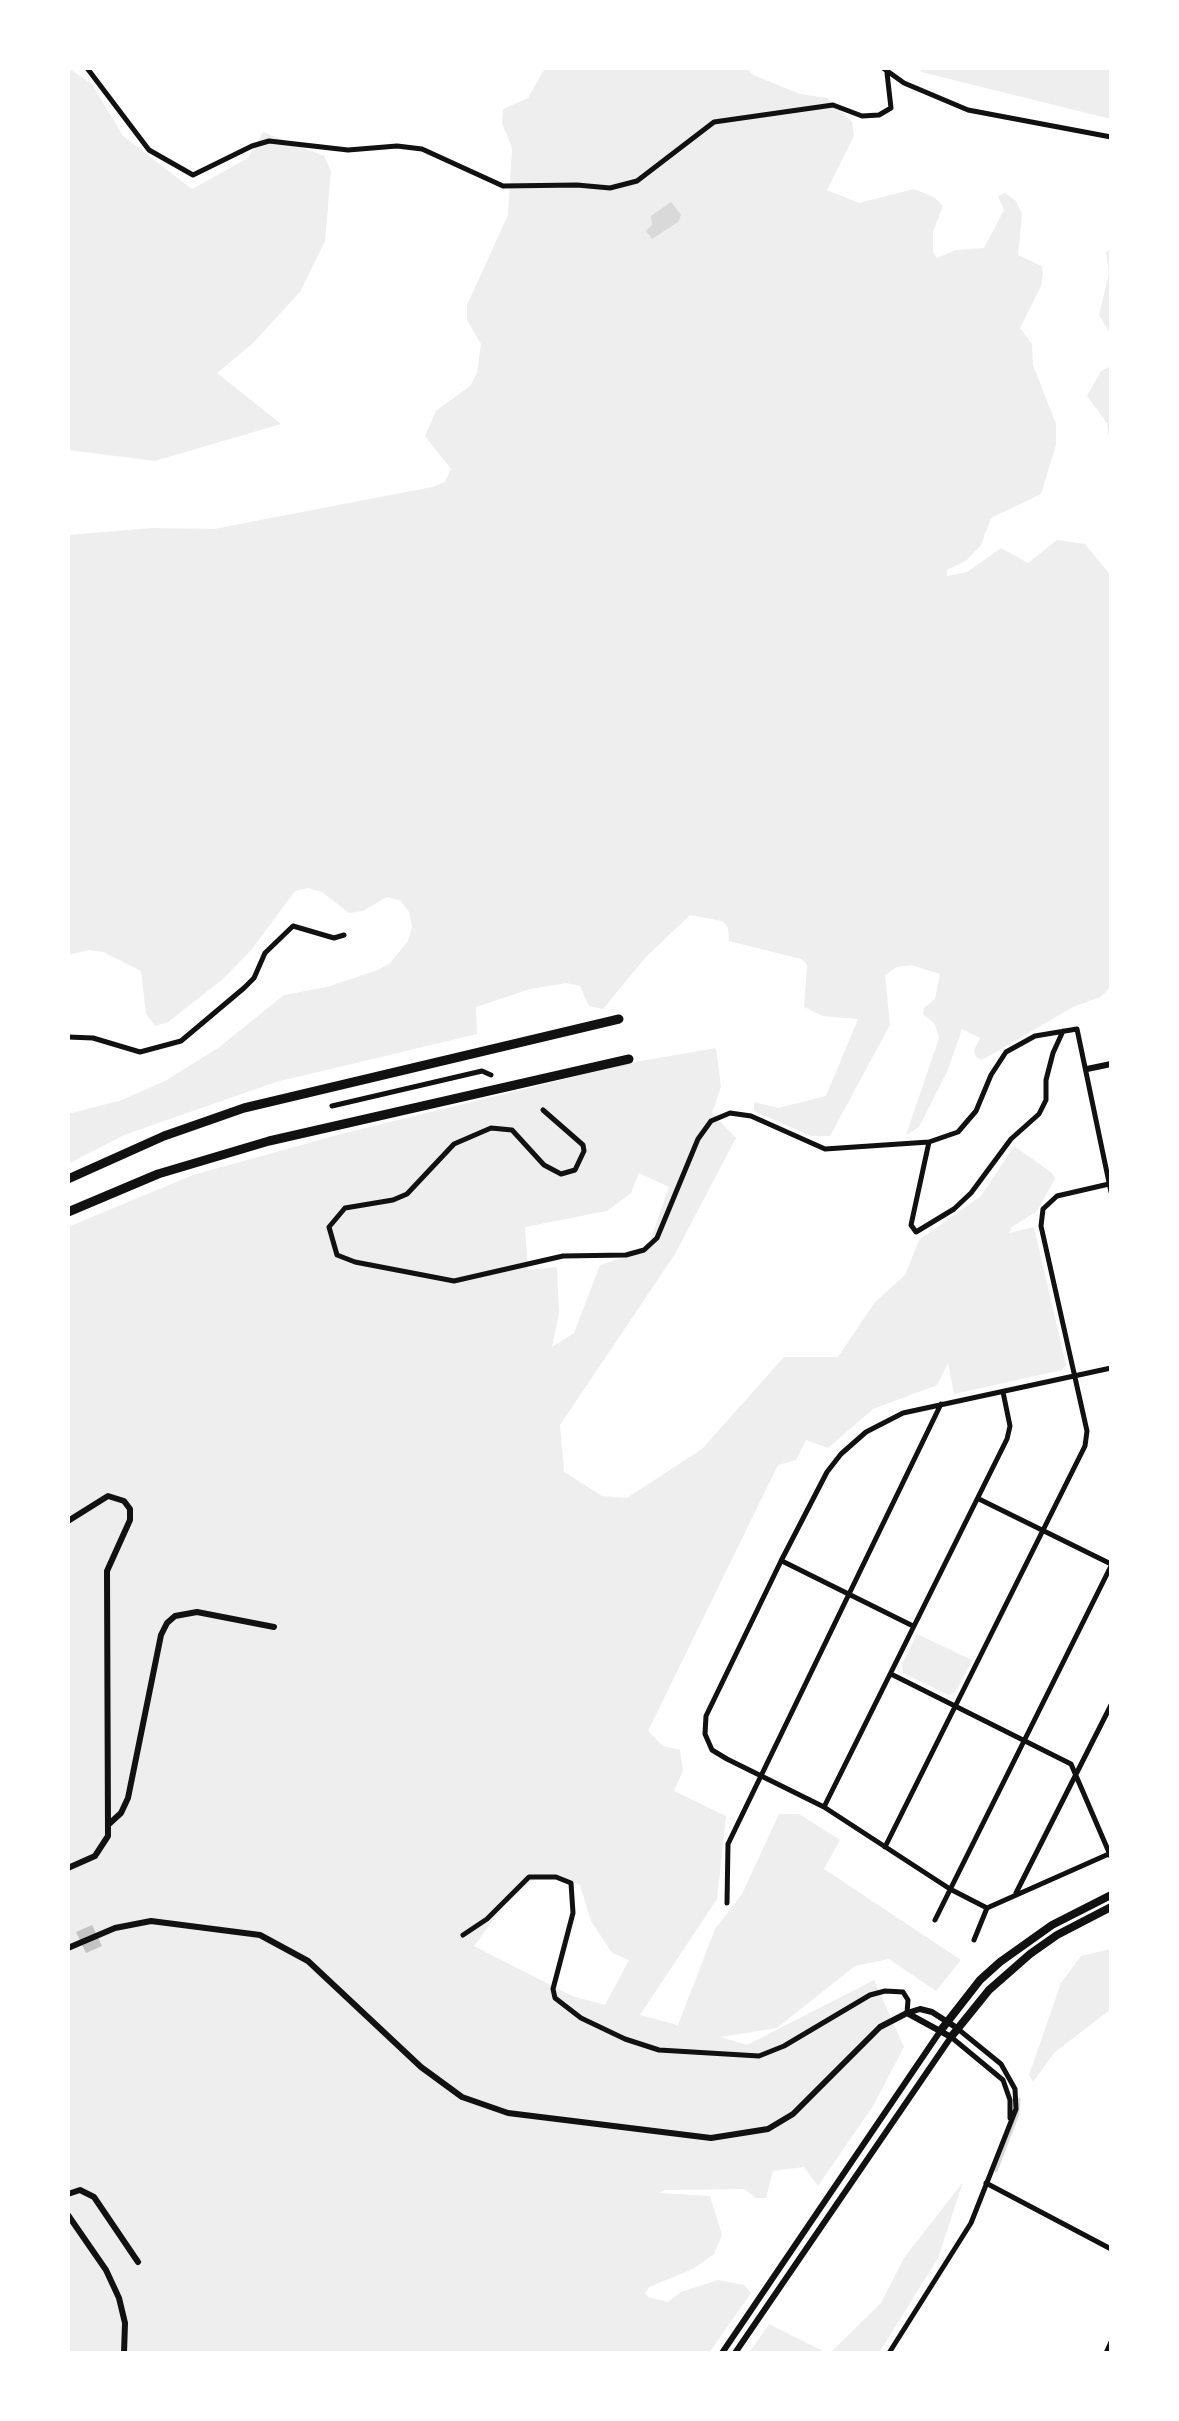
<!DOCTYPE html>
<html>
<head>
<meta charset="utf-8">
<style>
	body { margin:0 }
	#map { position:relative; width:1179px; height:2421px; overflow:hidden; background:#fff; font-family:"Exo 2",sans-serif }
	canvas { display:block }
	.frame { position:absolute; inset:0; border:70px solid #fff; pointer-events:none }
</style>
</head>
<body>
<div id="map">
<canvas width="1179" height="2421"></canvas>
<div class="frame"></div>
</div>
<script>
const ctx = document.querySelector('canvas').getContext('2d');
ctx.lineJoin = 'round';
function fillPath(path, color) { ctx.fillStyle = color; ctx.fill(path, 'evenodd'); }
const shape = rows => new Path2D(rows.map(r => 'M' + r).join(''));
function stroke(path, color, width, dash) { ctx.strokeStyle = color; ctx.lineWidth = width; ctx.lineCap = dash ? 'butt' : 'round'; ctx.setLineDash(dash || []); ctx.stroke(path); }
fillPath(shape([
	[68,68,92,84,123,136,192,189,248,158,263,132,324,156,331,171,325,241,300,292,253,343,217,373,281,424,155,461,68,450],
	[545,68,747,68,753,75,800,94,827,98,852,122,854,136,827,190,859,203,914,189,934,197,943,206,933,232,933,252,937,258,956,250,984,248,1004,210,998,196,1005,193,1016,201,1022,214,1018,255,1042,266,1043,273,1041,286,1020,328,1032,344,1033,365,1056,424,1056,445,1041,494,991,518,981,545,967,560,947,570,947,576,967,572,1001,548,1028,563,1057,540,1085,544,1111,576,1111,987,1100,997,1073,1007,982,1060,976,1057,974,1050,980,1038,962,1029,947,1072,919,1127,906,1135,939,1038,935,1024,923,1014,924,1008,935,999,940,974,911,965,897,967,885,975,890,1025,830,1136,811,1136,754,1111,754,1102,778,1108,826,1096,858,1019,823,1016,804,1007,807,964,801,959,729,941,728,927,722,921,690,915,645,958,603,1009,589,1006,580,986,566,983,530,989,476,1007,477,1034,276,1082,124,1135,68,1164,68,1114,122,1100,165,1081,218,1048,284,995,327,987,378,970,390,963,408,941,412,927,409,912,401,901,387,897,363,911,349,913,322,892,308,888,295,891,252,949,223,979,168,1022,155,1026,146,1014,141,971,103,952,89,950,68,955,68,535,152,528,214,529,432,487,445,482,451,469,425,436,436,411,470,386,477,373,481,344,467,320,467,305,508,215,512,148,502,123,503,109,528,98],
	[920,68,1111,68,1111,119,921,72],
	[1111,249,1111,335,1099,315,1109,273,1106,252],
	[1111,366,1111,453,1107,423,1087,396,1101,371],
	[716,1048,721,1087,712,1113,736,1138,675,1254,560,1425,564,1472,602,1496,627,1498,702,1449,784,1357,838,1357,875,1302,905,1275,919,1240,981,1196,1014,1146,1052,1173,1055,1179,1037,1211,1012,1227,1009,1233,1034,1227,1066,1365,1062,1370,954,1394,948,1363,937,1385,873,1409,828,1448,806,1440,796,1460,778,1465,648,1731,663,1746,680,1750,683,1771,674,1791,726,1816,717,1899,640,2015,678,2025,715,1929,742,1894,779,1814,799,1814,840,1840,824,1869,961,1960,936,1991,889,1959,855,1966,777,2028,721,2037,747,2045,874,1980,904,2047,873,2106,818,2186,804,2167,773,2171,766,2198,756,2198,744,2189,665,2190,659,2193,710,2196,722,2235,714,2254,693,2269,649,2287,645,2293,648,2297,668,2302,681,2292,718,2280,744,2285,751,2293,709,2353,68,2353,68,1227,193,1175,341,1134,635,1062],
	[639,1173,669,1187,647,1250,600,1265,574,1333,552,1347,559,1313,557,1267,528,1270,525,1227,607,1211,631,1193],
	[553,1874,580,1885,591,1921,612,1953,629,1960,605,2005,572,1996,474,1946,504,1906,533,1880],
	[917,1634,972,1660,955,1693,949,1695,903,1673,902,1665],
	[1111,1949,1111,2009,1054,2053,1033,2082,1029,2075,1061,1983,1081,1956],
	[963,2182,938,2258,879,2353,830,2353,881,2303,904,2258],
	[769,2324,827,2353,749,2353]
]), '#eee');
fillPath(shape([
	[671,202,681,215,678,222,652,239,646,231,652,225,651,216]
]), '#d9d9d9');
stroke(shape([
	[996,2171,1018,2114,1019,2099]
]), '#d9d9d9', 3);
fillPath(shape([
	[92,1925,102,1946,86,1953,76,1932]
]), '#c4c4c4');
stroke(shape([
	[87,68,149,150,193,175,252,146,269,141,348,150,397,146,422,149,503,186,577,185,610,188,637,181,714,122,833,105,862,116,879,115,891,108,887,73],
	[883,68,904,83,968,110,1111,137],
	[68,1037,93,1038,140,1052,181,1041,244,988,254,978,265,953,293,926,334,938,344,935],
	[332,1106,482,1071,491,1075],
	[543,1110,583,1145,584,1151,575,1170,561,1174,544,1165,512,1130,491,1128,454,1144,407,1194,393,1200,345,1208,329,1227,337,1255,355,1262,454,1281,563,1256,626,1255,644,1250,657,1238,698,1139,711,1121,730,1113,751,1116,825,1149,929,1142,958,1132,976,1111,991,1075,1006,1052,1035,1036,1077,1029,1111,1192],
	[929,1142,911,1225,916,1232,954,1209,971,1193,1011,1139,1039,1114,1046,1100,1046,1080,1053,1053,1063,1031],
	[1111,1368,903,1413,866,1432,841,1454,827,1472,781,1561,706,1716,705,1734,712,1750,727,1759,824,1807,950,1889,987,1908,1111,1853],
	[979,1499,1111,1564],
	[782,1561,913,1626],
	[891,1674,1071,1764,1111,1857],
	[824,1807,1007,1439,1010,1426,1003,1392],
	[885,1847,1085,1446,1087,1431,1041,1226,1043,1209,1057,1196,1109,1184],
	[1016,1893,1111,1705],
	[727,1903,728,1844,941,1404],
	[935,1920,1111,1566],
	[463,1935,487,1919,529,1877,556,1877,571,1883,573,1913,553,1989,555,1998,581,2018,625,2039,659,2050,759,2056,784,2046,870,1995,885,1991,903,1992,908,2000,907,2013],
	[974,1940,987,1908],
	[951,2037,1003,2080,1010,2100,1010,2118],
	[986,2183,1111,2249],
	[889,2353,971,2223,1016,2109,1015,2089,1001,2064,958,2029],
	[1106,2353,1111,2342]
]), '#111', 5);
stroke(shape([
	[1087,1069,1111,1064],
	[68,1521,108,1496,124,1501,130,1509,130,1520,107,1571,108,1836,95,1856,68,1868],
	[109,1824,121,1813,128,1798,161,1635,167,1623,175,1616,197,1612,274,1627],
	[68,1948,115,1928,151,1921,260,1935,308,1961,421,2067,462,2097,508,2113,711,2138,768,2129,793,2114,880,2027,907,2013,920,2009,932,2012,957,2028],
	[68,2194,80,2190,94,2197,138,2262],
	[68,2215,106,2270,119,2298,125,2323,124,2353],
	[722,2353,941,2030],
	[735,2353,951,2037,907,2013]
]), '#111', 6);
stroke(shape([
	[941,2030,980,1980,1000,1962,1052,1925,1111,1895],
	[951,2037,989,1990,1030,1954,1057,1935,1111,1907]
]), '#111', 8);
stroke(shape([
	[68,1179,164,1136,244,1108,619,1019],
	[68,1212,158,1174,269,1141,629,1059]
]), '#111', 9);
</script>
</body>
</html>
